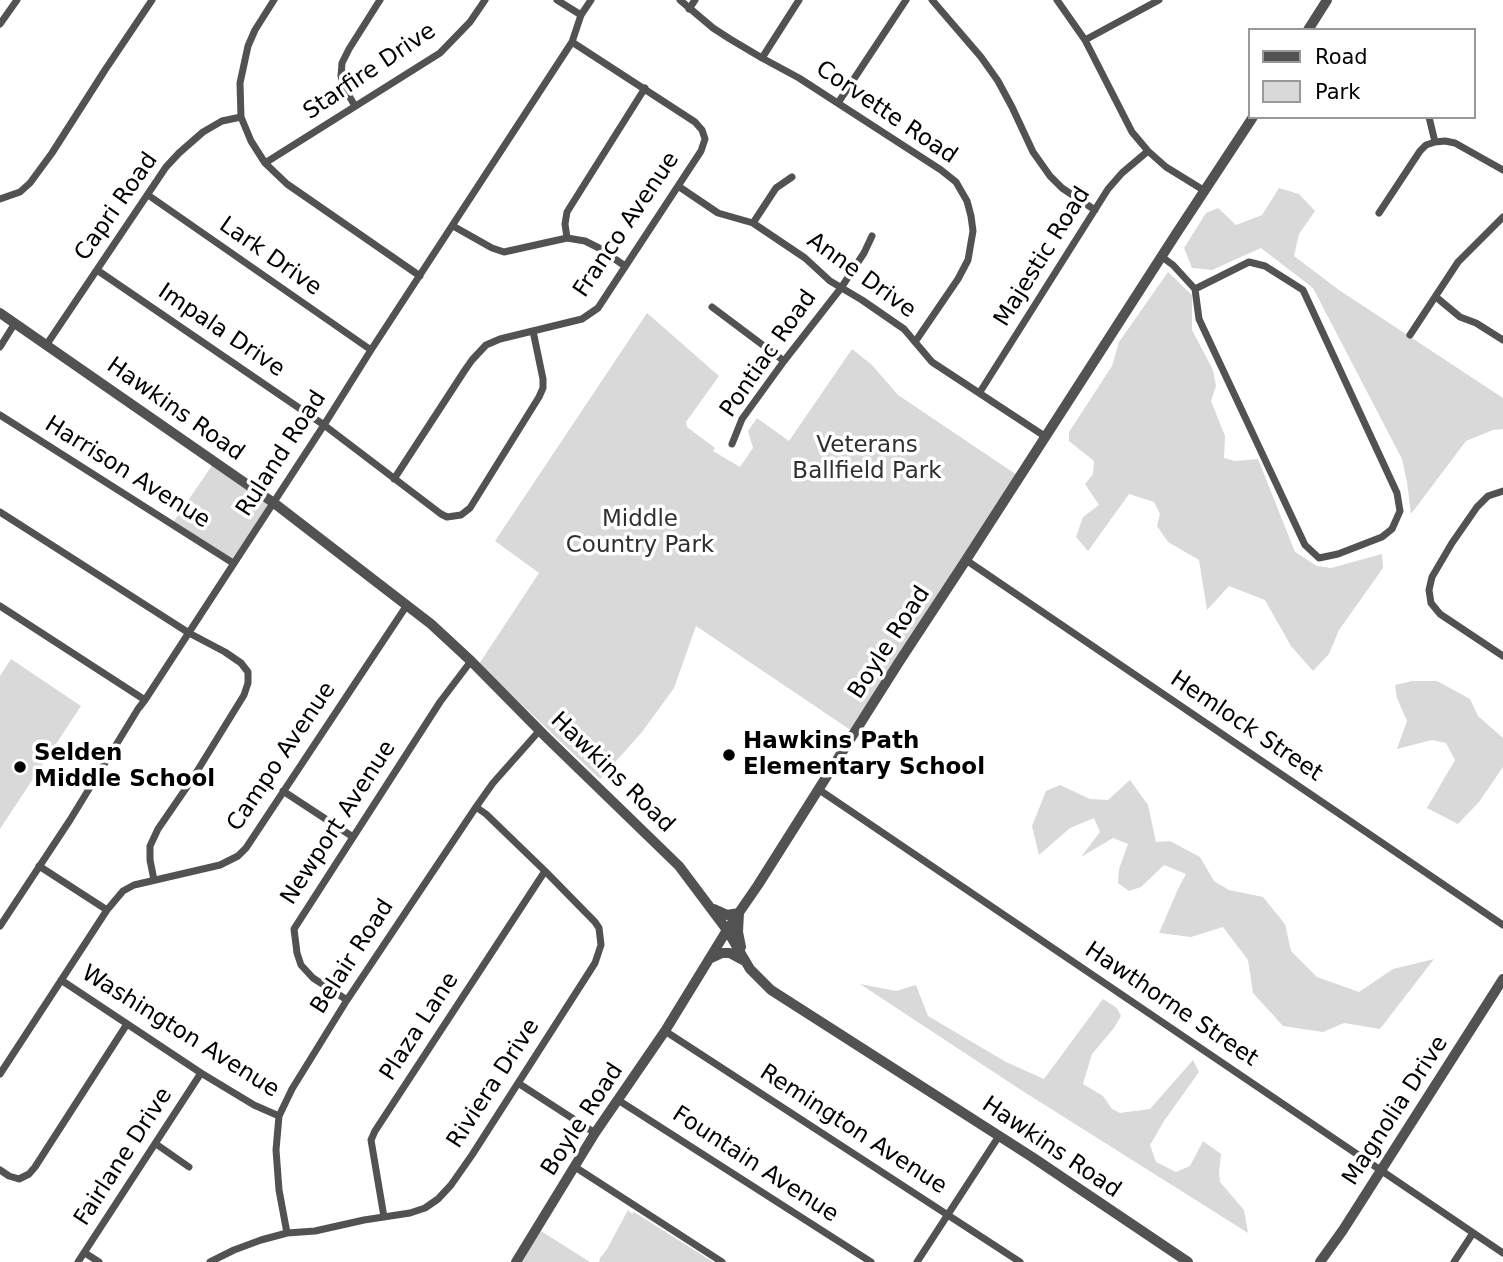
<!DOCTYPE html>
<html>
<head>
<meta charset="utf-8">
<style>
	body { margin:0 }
	#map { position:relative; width:1503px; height:1262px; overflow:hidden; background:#fff; font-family:"DejaVu Sans",sans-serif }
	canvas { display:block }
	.legend { position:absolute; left:1248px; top:28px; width:228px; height:91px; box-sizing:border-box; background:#fff; border:2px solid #999; margin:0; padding:9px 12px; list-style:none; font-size:21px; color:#000 }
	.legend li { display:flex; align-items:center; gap:14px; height:35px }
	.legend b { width:35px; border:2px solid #999 }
</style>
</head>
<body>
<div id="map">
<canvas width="1503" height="1262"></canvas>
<ul class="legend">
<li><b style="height:9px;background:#525252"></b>Road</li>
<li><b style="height:19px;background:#d9d9d9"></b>Park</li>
</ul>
</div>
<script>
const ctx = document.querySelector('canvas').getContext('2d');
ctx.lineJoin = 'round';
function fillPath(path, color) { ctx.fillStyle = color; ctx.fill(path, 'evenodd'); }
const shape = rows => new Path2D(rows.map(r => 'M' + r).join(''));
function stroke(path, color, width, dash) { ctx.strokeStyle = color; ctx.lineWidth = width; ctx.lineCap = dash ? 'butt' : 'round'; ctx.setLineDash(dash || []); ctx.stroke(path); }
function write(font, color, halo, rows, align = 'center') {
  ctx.font = font + ' "DejaVu Sans",sans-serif'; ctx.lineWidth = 7; ctx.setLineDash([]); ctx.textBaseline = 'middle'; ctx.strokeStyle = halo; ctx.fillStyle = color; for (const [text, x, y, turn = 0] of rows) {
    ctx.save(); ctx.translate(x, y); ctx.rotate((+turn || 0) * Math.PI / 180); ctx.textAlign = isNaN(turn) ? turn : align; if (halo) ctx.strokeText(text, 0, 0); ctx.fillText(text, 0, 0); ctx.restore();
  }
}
fillPath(shape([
	[1279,188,1299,194,1315,211,1299,234,1294,256,1339,290,1503,398,1503,429,1493,430,1466,441,1411,514,1407,482,1402,459,1313,288,1261,248,1212,270,1192,268,1184,248,1206,213,1218,208,1236,225,1262,215],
	[1168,272,1192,295,1192,330,1213,370,1216,386,1211,401,1225,436,1224,458,1235,461,1258,459,1295,552,1317,566,1331,568,1382,554,1383,568,1339,630,1329,654,1313,671,1291,646,1265,600,1229,586,1207,610,1199,560,1168,542,1157,526,1160,514,1154,502,1129,494,1088,551,1076,537,1083,517,1099,505,1085,484,1093,474,1094,461,1069,441,1069,432,1112,366,1119,342],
	[647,313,719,376,686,422,687,427,715,448,713,451,740,467,753,448,748,431,757,418,789,441,852,349,872,365,898,395,1017,475,945,589,942,587,852,731,696,626,674,688,642,732,600,779,479,664,539,573,495,541],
	[215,461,274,503,233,563,172,524],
	[11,659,81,706,0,829,0,676],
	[1412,681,1437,681,1470,699,1478,716,1503,738,1503,767,1479,802,1458,824,1427,808,1455,760,1446,743,1432,740,1397,749,1407,721,1397,698,1395,685],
	[1130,780,1148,805,1156,842,1170,841,1200,857,1214,881,1229,890,1263,897,1285,924,1291,951,1317,977,1359,992,1393,969,1434,959,1380,1029,1344,1023,1323,1032,1283,1026,1253,993,1248,960,1223,927,1191,937,1159,933,1178,889,1186,874,1164,865,1141,887,1129,891,1118,883,1119,869,1128,844,1113,838,1081,857,1100,832,1094,818,1070,828,1039,855,1032,826,1046,791,1060,785,1090,799,1108,800],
	[860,984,896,991,916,985,928,1016,1006,1062,1044,1079,1103,999,1117,1008,1121,1016,1114,1028,1092,1054,1083,1084,1103,1096,1112,1109,1120,1113,1150,1109,1193,1060,1199,1072,1164,1121,1150,1145,1156,1162,1176,1172,1190,1166,1203,1141,1221,1154,1219,1173,1220,1182,1244,1210,1248,1233,1021,1090],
	[628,1210,632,1214,634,1212,713,1262,599,1262,600,1258,607,1249],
	[541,1231,590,1262,519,1262]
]), '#d9d9d9');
stroke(shape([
	[274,0,255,30,248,46,240,83,241,117,251,141,265,163,287,184,420,276],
	[557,0,581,15],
	[680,0,713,28,730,39,762,58,799,78,941,170,956,182,967,201,971,216,973,231,968,260,958,279,915,342],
	[932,0,981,57,998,81,1012,107,1033,152,1050,176,1062,188,1095,210],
	[1057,0,1085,40,1132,132,1148,151,1166,167,1205,191],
	[689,9,695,0],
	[0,24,17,0],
	[1085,40,1159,0],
	[762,58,799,0],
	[838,103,906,0],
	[355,106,345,89,341,76,342,63,349,49,380,0],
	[1429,117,1435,142],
	[265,163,440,53,470,22,485,0],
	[678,186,718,213,753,223,805,258,830,281,862,300,904,329,932,362,1046,437],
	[148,195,371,350],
	[0,199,20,192,30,183,52,153,105,70,152,0],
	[1379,213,1420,151,1426,145,1435,142,1445,141,1455,143,1503,170],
	[753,223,776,188,792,177],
	[453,226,492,248,504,252,567,238,585,241,599,248,625,266],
	[567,238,565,224,567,212,645,88],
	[1162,257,1173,265,1195,289,1199,319,1305,545,1319,558,1338,554,1382,537,1392,529,1400,511,1397,493,1303,290,1265,266,1249,262,1195,289],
	[97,270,324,425,441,514,447,517,461,515,470,508,539,397,543,388,543,379,533,331],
	[1436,297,1460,317,1476,323,1503,340],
	[712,307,784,361],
	[1410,335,1458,262,1503,217],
	[47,344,166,167,179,153,203,132,222,121,241,117],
	[0,347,15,323],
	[980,392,1108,189,1122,173,1148,151],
	[0,415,233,563],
	[732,444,742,419,784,361,841,288,864,253,872,236],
	[394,479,465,370,472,360,486,345,500,339,582,319,598,308,701,151,705,139,702,130,695,122,572,42],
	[1503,491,1488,496,1477,507,1452,543,1432,577,1429,590,1431,603,1440,614,1503,656],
	[0,512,189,633,225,652,241,663,248,672,248,683,244,695,191,781,158,829,150,846,150,860,154,880],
	[966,560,1503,925],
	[0,606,145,700],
	[818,789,1503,1253],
	[283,791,353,837],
	[39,866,107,910],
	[0,926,70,820,138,709,145,700,324,425,371,350,572,42,581,15,591,0],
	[61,980,201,1073,254,1105,279,1116],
	[347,1000,313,978,301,965,297,953,294,929,440,702,471,661],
	[665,1031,1020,1262],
	[0,1074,107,910,123,891,134,885,220,865,238,856,246,848,407,605],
	[518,1083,595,1133],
	[618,1100,871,1262],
	[156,1144,189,1167],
	[575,1167,722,1262],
	[0,1170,9,1176,19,1179,29,1174,35,1167,127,1024],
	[384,1217,371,1140,375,1131,545,871],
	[287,1233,279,1190,276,1150,279,1116,292,1089,347,1000,476,807,493,783,540,730],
	[85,1253,99,1262],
	[78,1262,201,1073],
	[210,1262,234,1250,261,1240,287,1233,315,1231,364,1220,410,1213,425,1208,438,1199,451,1185,472,1155,595,963,601,945,599,928,595,922,545,871,486,814,476,807],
	[917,1262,999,1136],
	[1454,1262,1473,1233]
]), '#525252', 7);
stroke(shape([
	[1308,30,1327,0],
	[0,313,274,503,431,624,471,661,546,737,679,866,727,930,750,969,771,990,1032,1157,1188,1262],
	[714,909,727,915,739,913,738,932,741,947],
	[709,959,722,953,730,953,743,960],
	[516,1262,595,1133,665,1031,727,930,758,885,899,662,966,560,1176,234,1253,117],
	[1320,1262,1343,1230,1503,979]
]), '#525252', 10);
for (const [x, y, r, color] of [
	[729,755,7,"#000"],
	[20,767,7,"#000"]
]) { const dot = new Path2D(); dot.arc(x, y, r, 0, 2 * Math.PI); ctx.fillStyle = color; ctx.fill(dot); stroke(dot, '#fff', 2.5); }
write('23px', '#000', '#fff', [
	["Starfire Drive",370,72,-34],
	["Corvette Road",886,113,34],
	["Capri Road",117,207,-55],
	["Franco Avenue",627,225,-56],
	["Lark Drive",270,257,35],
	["Majestic Road",1043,257,-58],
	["Anne Drive",861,276,36],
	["Impala Drive",221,331,34],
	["Pontiac Road",769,354,-55],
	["Hawkins Road",175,410,35],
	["Ruland Road",282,454,-57],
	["Harrison Avenue",127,473,32],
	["Boyle Road",890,643,-57],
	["Hemlock Street",1246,727,34],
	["Campo Avenue",282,757,-56],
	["Hawkins Road",612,773,44],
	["Newport Avenue",339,823,-57],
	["Belair Road",353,957,-57],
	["Hawthorne Street",1171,1005,34],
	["Plaza Lane",420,1027,-57],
	["Washington Avenue",180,1032,32],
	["Riviera Drive",494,1084,-57],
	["Magnolia Drive",1396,1111,-57],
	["Boyle Road",583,1120,-57],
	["Remington Avenue",853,1130,33],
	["Hawkins Road",1051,1148,34],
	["Fairlane Drive",124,1157,-57],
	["Fountain Avenue",755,1165,33]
]);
write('23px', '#303030', '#fff', [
	["Veterans",867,446],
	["Ballfield Park",867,472],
	["Middle",640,520],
	["Country Park",640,546]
]);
write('bold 23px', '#000', '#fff', [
	["Hawkins Path",743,742],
	["Elementary School",743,768],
	["Selden",34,754],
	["Middle School",34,780]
], 'left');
</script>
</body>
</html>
